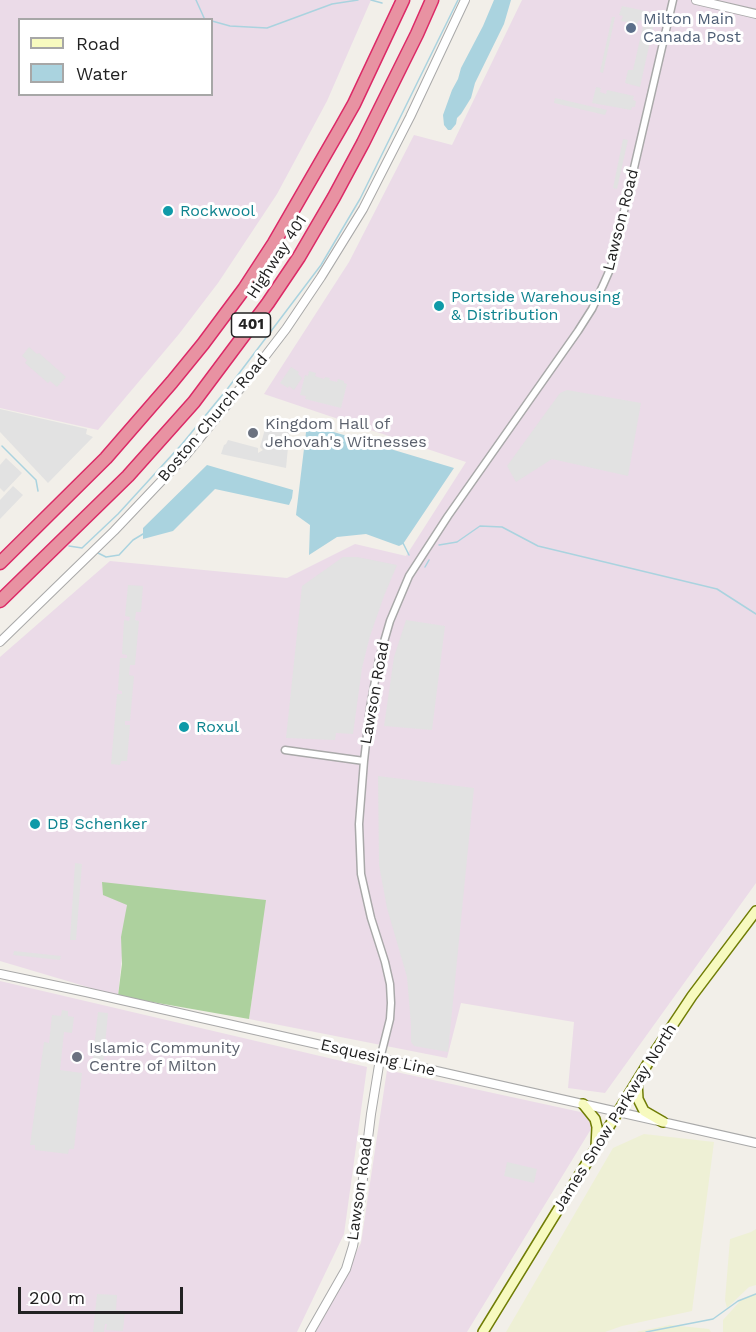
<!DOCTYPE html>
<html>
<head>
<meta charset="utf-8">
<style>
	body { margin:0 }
	#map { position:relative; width:756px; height:1332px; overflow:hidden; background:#f2efe9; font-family:"Work Sans",sans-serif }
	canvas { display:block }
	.legend { position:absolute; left:18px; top:18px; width:195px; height:78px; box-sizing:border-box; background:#fff; border:2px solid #a7a7a7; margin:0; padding:8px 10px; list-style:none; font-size:18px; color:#222 }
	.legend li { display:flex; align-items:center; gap:12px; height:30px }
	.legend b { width:30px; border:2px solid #a7a7a7 }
	.scale { position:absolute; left:18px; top:1287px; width:165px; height:27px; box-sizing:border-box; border:3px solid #222; border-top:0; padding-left:8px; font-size:18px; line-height:21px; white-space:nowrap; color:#222; -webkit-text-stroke:4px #fff; paint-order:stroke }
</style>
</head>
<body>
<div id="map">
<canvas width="756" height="1332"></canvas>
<ul class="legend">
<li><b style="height:8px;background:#f7fabf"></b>Road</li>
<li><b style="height:16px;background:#aad3df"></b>Water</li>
</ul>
<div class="scale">200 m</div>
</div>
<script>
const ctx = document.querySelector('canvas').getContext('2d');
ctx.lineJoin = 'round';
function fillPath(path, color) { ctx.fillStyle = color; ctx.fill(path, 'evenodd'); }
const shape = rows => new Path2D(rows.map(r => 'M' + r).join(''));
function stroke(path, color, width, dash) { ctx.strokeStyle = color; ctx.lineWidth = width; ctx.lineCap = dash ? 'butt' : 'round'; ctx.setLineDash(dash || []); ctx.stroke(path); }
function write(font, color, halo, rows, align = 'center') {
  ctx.font = font + ' "Work Sans",sans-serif'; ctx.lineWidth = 6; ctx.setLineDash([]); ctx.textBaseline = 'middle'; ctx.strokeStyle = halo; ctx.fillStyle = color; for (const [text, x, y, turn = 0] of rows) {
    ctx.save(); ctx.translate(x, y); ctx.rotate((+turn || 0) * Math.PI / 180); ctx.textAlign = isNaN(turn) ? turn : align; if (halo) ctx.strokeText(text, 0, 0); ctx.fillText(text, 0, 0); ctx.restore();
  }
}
fillPath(shape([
	[0,0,371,0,327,101,277,194,218,283,179,334,98,430,0,408],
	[20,20,212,20,212,94,20,94],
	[522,0,756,0,756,883,605,1093,568,1088,574,1022,461,1003,447,1058,249,1019,265,900,127,905,118,996,0,961,0,657,110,561,287,578,355,544,406,556,466,462,264,394,349,262,414,135,452,145],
	[0,981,367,1067,344,1234,297,1332,0,1332],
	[387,1070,599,1116,467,1332,314,1332,361,1243]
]), '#ebdbe8');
fillPath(shape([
	[644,1134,714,1142,692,1311,622,1326,605,1332,506,1332,613,1148],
	[756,1229,756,1285,749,1287,727,1308,725,1300,730,1239,751,1232],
	[756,1293,756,1332,723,1332,723,1320,742,1299],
	[670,1325,709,1329,711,1332,636,1332]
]), '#eef0d5');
fillPath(shape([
	[102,882,266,900,249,1019,118,996,122,964,121,937,127,905,103,895]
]), '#add19e');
fillPath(shape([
	[622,6,650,12,649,19,655,19,640,87,625,83,628,70,633,70,643,26,643,22,639,20,637,24,621,21,623,16,619,15],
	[612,17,615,17,603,73,600,72],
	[596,87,601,88,600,92,606,94,607,90,634,96,633,100,636,101,635,107,632,107,631,110,592,103],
	[555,98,607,110,605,115,554,103],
	[623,139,628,140,617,189,613,188],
	[29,347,37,354,39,353,66,377,57,387,50,381,48,383,25,363,27,360,22,356],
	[291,367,299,372,298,374,302,378,294,390,289,386,288,388,280,383],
	[309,371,316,373,315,376,324,379,325,377,330,378,329,380,337,382,338,379,344,381,344,383,347,384,341,408,305,399,306,396,300,395,305,375,308,376],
	[567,390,641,403,628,476,552,459,516,482,507,466,560,393],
	[0,409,87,429,86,434,93,437,48,483,0,432],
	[273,423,280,425,283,423,290,427,286,468,221,454,224,445,226,444,228,440,258,448,258,453,263,450,260,447,265,429,269,430],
	[6,458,22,473,4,492,0,488,0,465],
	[13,486,23,495,0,519,0,500],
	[343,557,357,557,397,565,384,596,370,636,362,668,353,734,336,733,335,740,286,738,302,586],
	[128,585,143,586,141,612,136,612,135,620,139,621,135,665,130,665,129,675,134,676,130,721,125,721,125,725,130,725,127,761,121,761,120,765,111,764,117,694,122,694,122,691,118,690,120,658,127,658,127,655,122,654,124,620,129,621,130,617,125,616],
	[406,620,445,626,432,730,384,726,394,657],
	[378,776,474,788,448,1052,414,1046,411,1042,411,1025,407,977,387,908,379,865],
	[75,863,82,864,76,940,70,940],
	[14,951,61,956,60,960,13,955],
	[62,1010,68,1011,68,1016,74,1017,72,1033,64,1032,60,1070,82,1073,74,1149,69,1149,68,1154,35,1150,35,1145,30,1145,44,1042,49,1043,52,1015,61,1016],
	[98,1012,108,1013,103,1067,92,1066],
	[507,1162,537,1169,534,1183,504,1176],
	[97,1294,117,1295,116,1310,125,1311,123,1331,106,1330,107,1324,105,1324,104,1332,93,1332]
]), '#e2e2e2');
fillPath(shape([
	[494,0,511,0,504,24,475,83,471,98,461,114,457,118,456,124,451,130,448,130,444,125,443,115,452,90,458,79,461,68,483,26],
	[307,424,454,468,403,544,399,546,366,534,337,537,309,555,310,525,296,515],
	[207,465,293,490,292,498,289,505,215,489,173,531,143,539,143,528]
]), '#aad3df');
stroke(shape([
	[196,0,205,20],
	[371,0,382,3],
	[212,21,230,26,267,28,332,4,358,0],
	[2,446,36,480,38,491],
	[403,543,409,555],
	[439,545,457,542,480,526,502,527,538,546,717,589,756,614],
	[69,546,82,548,118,514,182,444,228,388,321,265,360,199,458,0],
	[98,553,106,557,119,555,133,540,143,534],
	[425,567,429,560],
	[646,1332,713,1319,738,1301,756,1294]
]), '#aad3df', 1.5);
const minor = shape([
	[285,750,364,761],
	[380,1059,390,1019,391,1003,390,984,385,962,371,918,361,874,359,824,364,761,370,708,379,659,390,621,409,576,448,516,578,331,592,309,604,283,611,267,673,0]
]);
const tertiary = shape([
	[696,0,756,14],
	[0,642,114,531,186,455,243,385,286,329,321,277,363,209,410,117,465,0],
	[0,974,86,992,756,1143],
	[310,1332,346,1269,353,1246,358,1219,371,1114,380,1059]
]);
const secondary = shape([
	[637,1081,638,1099,644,1111,663,1122],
	[583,1104,595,1119,597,1127,596,1147],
	[483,1332,656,1050,692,996,756,911]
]);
const motorway = shape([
	[0,563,106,458,172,382,203,344,244,289,274,243,341,127,354,104,403,0],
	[0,601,128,476,194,402,268,303,299,257,334,197,363,143,417,34,432,0]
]);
stroke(minor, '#a9a9a9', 9);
stroke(tertiary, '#a9a9a9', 10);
stroke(secondary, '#707d05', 12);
stroke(motorway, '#dc2a67', 15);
stroke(minor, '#fff', 6);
stroke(tertiary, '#fff', 8);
stroke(secondary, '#f7fabf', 9);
stroke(motorway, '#e892a2', 12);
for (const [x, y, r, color] of [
	[631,28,6,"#5c6f8a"],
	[168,211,6,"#0f9aa8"],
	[439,306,6,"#0f9aa8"],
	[253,433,6,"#6b7280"],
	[184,727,6,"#0f9aa8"],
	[35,824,6,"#0f9aa8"],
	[77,1057,6,"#6b7280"]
]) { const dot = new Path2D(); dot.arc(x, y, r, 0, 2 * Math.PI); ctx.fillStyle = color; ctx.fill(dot); stroke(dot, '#fff', 2); }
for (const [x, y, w] of [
	[251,325,39]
]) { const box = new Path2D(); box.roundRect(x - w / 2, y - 12, w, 24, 4.5); ctx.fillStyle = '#fff'; ctx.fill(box); stroke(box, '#222', 1.5); }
write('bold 15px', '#222', null, [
	["401",251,325]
]);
write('16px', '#4e5e75', '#fff', [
	["Milton Main",643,19],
	["Canada Post",643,37]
], 'left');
write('16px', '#0d838f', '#fff', [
	["Rockwool",180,211],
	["Portside Warehousing",451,297],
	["& Distribution",451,315],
	["Roxul",196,727],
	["DB Schenker",47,824]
], 'left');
write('16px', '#222', '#fff', [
	["Lawson Road",621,220,-76],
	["Highway 401",277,257,-57],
	["Boston Church Road",213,418,-50],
	["Lawson Road",375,693,-80],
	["Esquesing Line",378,1058,13],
	["James Snow Parkway North",615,1118,-58],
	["Lawson Road",360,1189,-82]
]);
write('16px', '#5b616d', '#fff', [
	["Kingdom Hall of",265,424],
	["Jehovah's Witnesses",265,442],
	["Islamic Community",89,1048],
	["Centre of Milton",89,1066]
], 'left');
</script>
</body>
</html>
